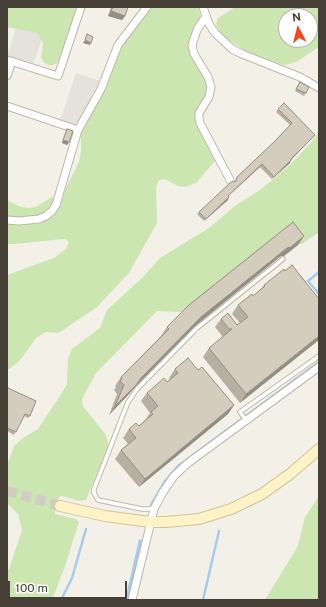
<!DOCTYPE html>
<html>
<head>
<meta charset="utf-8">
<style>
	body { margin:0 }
	#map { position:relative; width:326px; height:607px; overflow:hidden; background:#f3f0e7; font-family:"Public Sans",sans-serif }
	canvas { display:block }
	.frame { position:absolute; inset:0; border:8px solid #464036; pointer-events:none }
	.north { position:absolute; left:278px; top:8px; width:40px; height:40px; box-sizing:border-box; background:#fff; border:1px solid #b5b3af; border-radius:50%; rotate:353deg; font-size:11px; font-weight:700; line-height:16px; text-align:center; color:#464036 }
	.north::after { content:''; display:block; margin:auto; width:14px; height:18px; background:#f3491d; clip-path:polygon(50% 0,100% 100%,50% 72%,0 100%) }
	.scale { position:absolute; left:8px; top:581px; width:119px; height:18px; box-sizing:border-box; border:2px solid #464036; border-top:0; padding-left:5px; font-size:12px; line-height:14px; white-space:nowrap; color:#464036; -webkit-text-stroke:3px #fff; paint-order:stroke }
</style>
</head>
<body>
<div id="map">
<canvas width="326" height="607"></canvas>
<div class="frame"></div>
<div class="north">N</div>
<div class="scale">100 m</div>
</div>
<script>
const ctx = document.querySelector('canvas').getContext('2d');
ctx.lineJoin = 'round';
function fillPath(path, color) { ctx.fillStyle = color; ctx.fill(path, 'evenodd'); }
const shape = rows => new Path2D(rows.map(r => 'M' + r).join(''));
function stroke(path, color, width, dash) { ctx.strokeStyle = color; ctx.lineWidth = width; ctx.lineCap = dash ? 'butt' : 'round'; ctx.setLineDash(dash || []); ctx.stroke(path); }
fillPath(shape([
	[16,29,34,32,37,33,42,39,33,65,7,56],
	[76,73,100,81,76,127,60,121]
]), '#e5e1db');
fillPath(shape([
	[7,7,76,7,76,12,60,58,57,63,51,66,44,63,41,58,43,43,37,33,7,27],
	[152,7,198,7,201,18,190,45,208,82,208,91,197,113,215,158,215,161,196,183,185,187,178,186,165,179,159,180,156,187,157,223,129,273,97,307,60,332,58,333,46,332,36,338,21,359,12,367,7,370,7,275,54,258,66,249,69,242,66,239,62,239,15,244,8,244,7,243,7,223,19,224,40,223,48,219,54,213,60,206,66,188,79,162,81,151,81,132,105,90,121,46],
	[235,7,319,7,319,47,296,62,285,65,279,64,244,50,226,38,219,30,216,24,218,18],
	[286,16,310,16,310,40,286,40],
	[319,128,319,232,302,244,299,244,182,312,157,311,96,373,84,395,82,400,83,406,106,435,108,443,108,447,86,500,79,501,62,496,59,497,55,512,55,514,76,519,79,522,65,566,52,600,7,600,7,572,9,569,22,530,18,514,7,503,7,465,14,446,23,438,38,429,63,391,67,384,68,359,72,349,100,328,107,310,143,277,160,258,209,228,235,206,260,190,290,165,316,137],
	[52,197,54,198,55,199,49,209,38,216,19,217,7,216,7,200,21,207,29,208,35,207],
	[319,496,319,600,265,600,298,546,305,517]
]), '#cbe6b0');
fillPath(shape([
	[139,539,143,540,129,600,125,600]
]), '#a5ccee');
stroke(shape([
	[319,272,308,281,319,294],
	[151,505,165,481,178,466,319,362],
	[61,600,72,578,86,529],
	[203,600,219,531]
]), '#a5ccee', 2.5);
stroke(shape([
	[7,491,60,506]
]), '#d0cdc4', 10, [10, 5]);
const lane = shape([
	[246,420,240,412,319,356],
	[154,509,142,509,98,500,94,493,94,489,128,402,137,389,197,328,283,259]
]);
const street = shape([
	[203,7,209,24,215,33,232,49,242,54,300,77,319,88],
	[206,16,197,30,192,45,194,54,208,77,211,87,209,97,199,113,199,118,200,123,230,180],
	[7,60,58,76,81,7],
	[7,76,12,61],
	[7,106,78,130],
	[7,220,19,221,39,219,46,216,52,211,56,205,78,130,101,89,118,45,147,7],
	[132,600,154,509,163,492,174,476,188,463,319,367]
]);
const secondary = shape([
	[60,506,105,516,150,522,166,522,199,519,231,509,262,494,290,474,319,449]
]);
stroke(lane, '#beb8aa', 5.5);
stroke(street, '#beb8aa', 9);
stroke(secondary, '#d1c598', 12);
stroke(lane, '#fff', 3.5);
stroke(street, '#fff', 7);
stroke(secondary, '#fdf3c7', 10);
fillPath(shape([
	[111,7,128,7,125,16,122,20,108,16],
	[300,82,306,93,304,96,295,91],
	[278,109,315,135,291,160,290,163,272,179,260,167,228,196,228,200,204,221,197,214,199,212,235,181,237,177,276,140,290,125,276,112],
	[67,129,69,142,67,145,62,143,66,131],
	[298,245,284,256,281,256,195,326,135,387,129,394,109,415,117,394,114,390,116,387,115,386,121,377,161,336,167,327],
	[285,271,319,299,240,403,203,357,209,348,223,337,215,327,221,319,237,325,240,323,232,314,238,305,253,296,260,290,264,285],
	[175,369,198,370,234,405,228,414,139,487,115,459,121,450,128,444,123,438,129,429,139,426,145,420,150,413,141,401,147,393,167,382,170,379,169,378],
	[8,388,30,416,28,418,24,416,14,435,7,431,7,390]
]), '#b6afa2');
fillPath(shape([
	[111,11,125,16,122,20,108,16],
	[85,40,91,43,90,45,83,43],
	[315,135,313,137,289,162,291,159],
	[63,140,69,142,67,145,62,143],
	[291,160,290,163,272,179],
	[262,164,260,167,226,198,228,196],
	[229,197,228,200,204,221,206,219],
	[304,236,298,245,284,256,281,256,195,326,135,387,129,394,109,415,115,406,141,378,201,317,287,248],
	[319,336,319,340,240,403,246,394],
	[234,405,228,414,139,487,145,479]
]), '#948f84');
const building = shape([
	[113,7,128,7,125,16,111,11,113,7],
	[87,34,93,37,91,43,85,40,87,34],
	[300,82,309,87,306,93,296,89,300,82],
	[284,103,315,135,291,159,291,160,274,177,262,164,228,196,229,197,206,219,199,212,231,182,236,181,237,177,276,140,292,123,278,109,284,103],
	[67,129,73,131,69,142,63,140,67,129],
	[293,222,304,236,291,247,287,248,201,317,141,378,136,385,115,406,124,385,120,381,122,379,121,377,169,329,167,327,189,305,293,222],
	[292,265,319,299,319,336,246,394,209,348,232,329,229,329,221,319,228,313,237,325,248,317,238,305,252,294,253,296,265,286,264,285,284,269,285,271,292,265],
	[188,358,198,370,202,367,234,405,145,479,121,450,136,438,129,429,136,423,139,426,153,414,151,412,158,406,147,393,164,378,167,382,178,373,175,369,188,358],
	[8,388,36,401,30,416,25,414,16,432,7,428,7,391,8,388]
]);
fillPath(building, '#d4ccbc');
stroke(building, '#948f84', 1);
</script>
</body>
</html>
